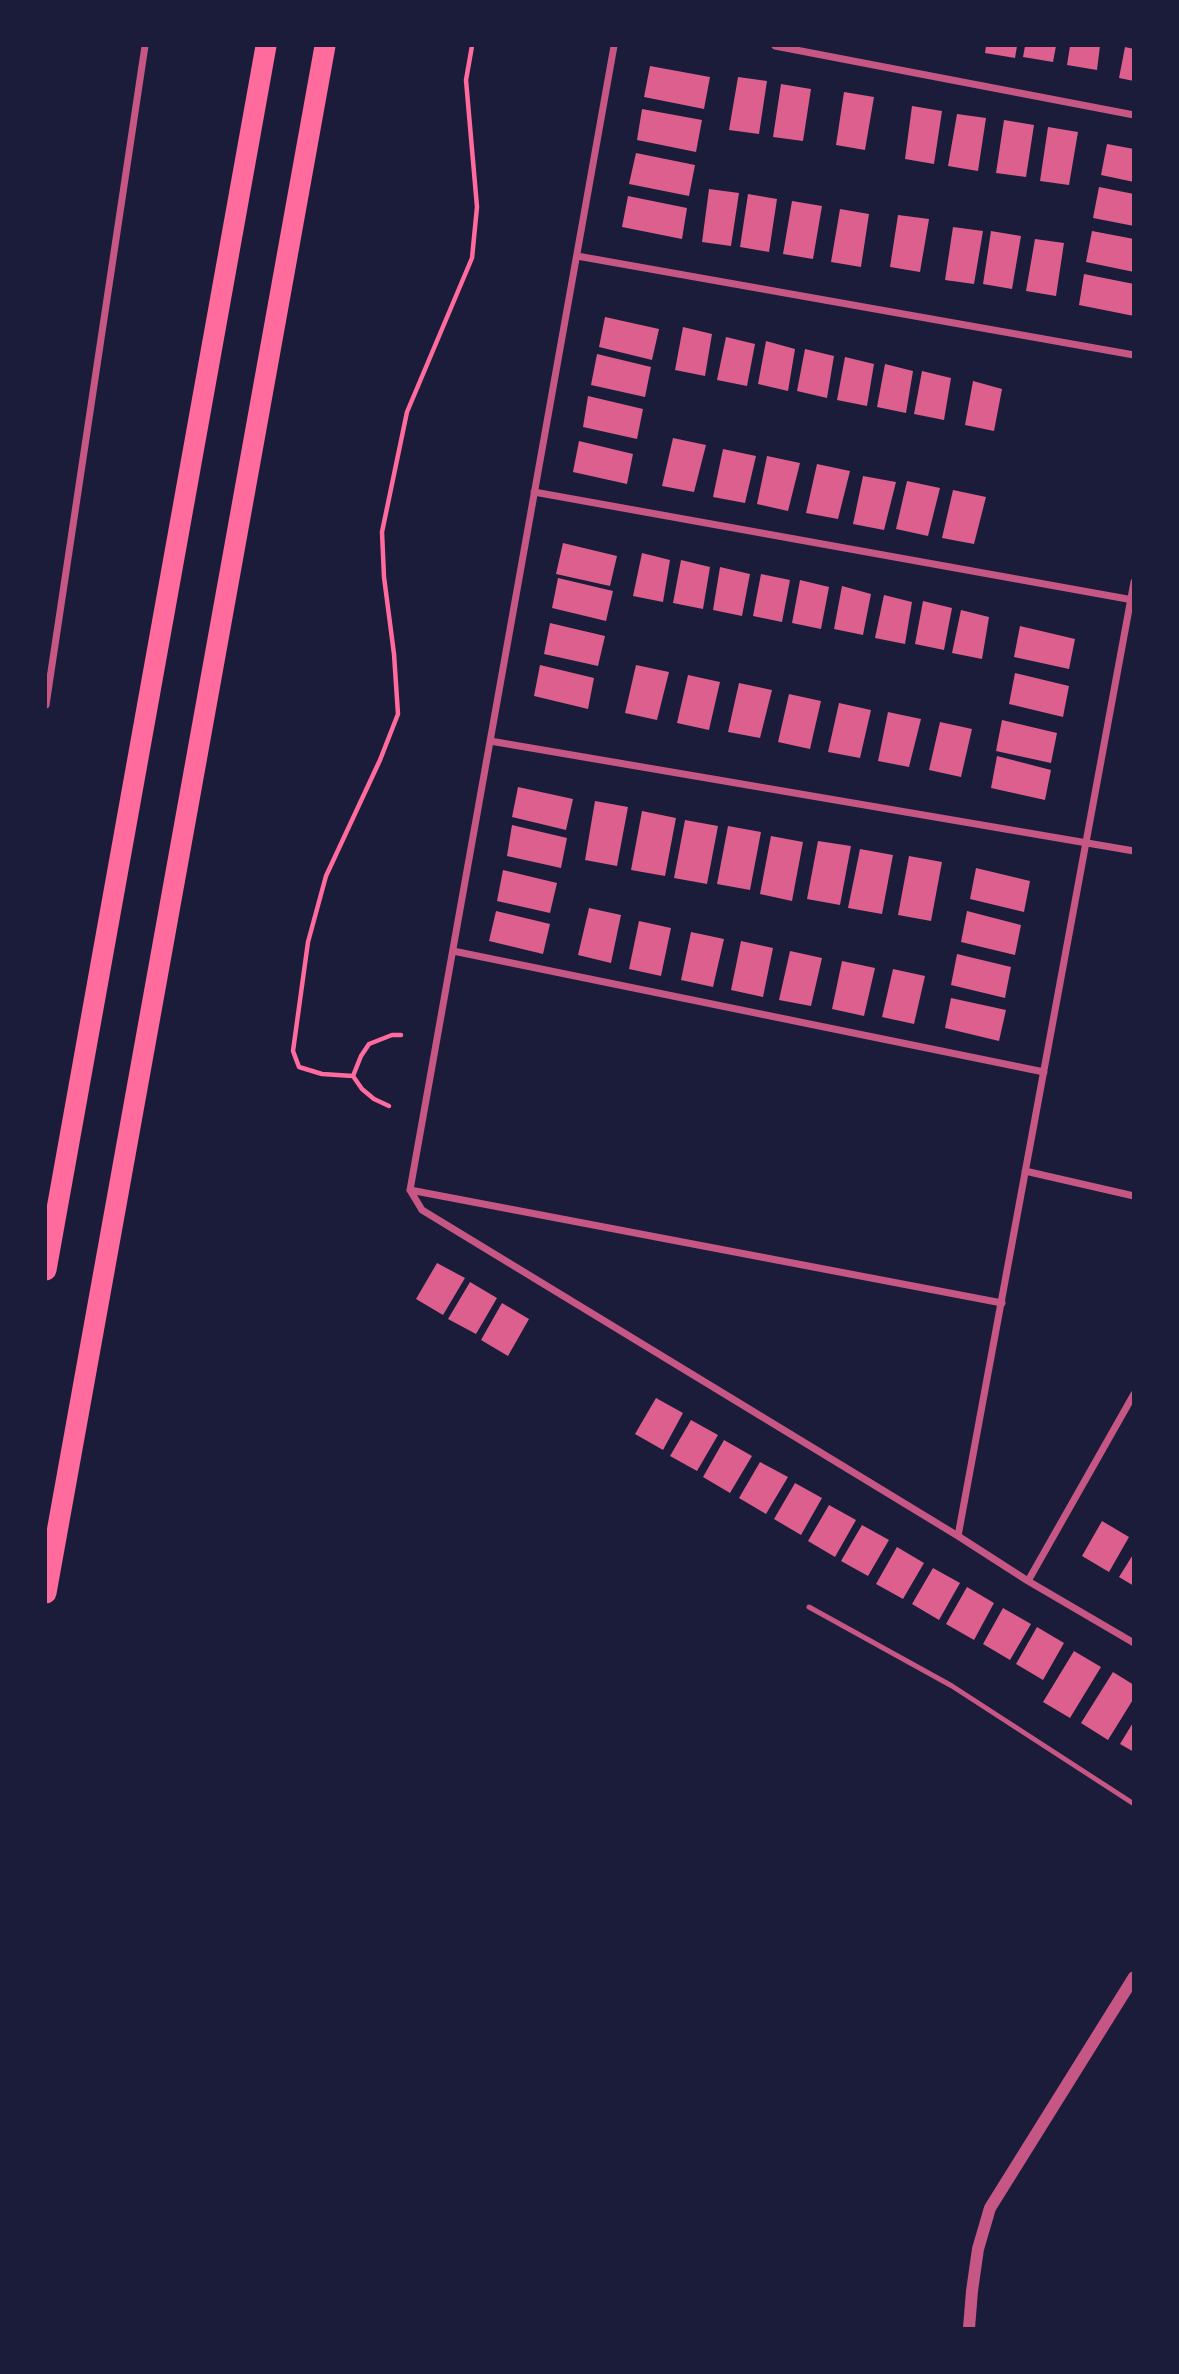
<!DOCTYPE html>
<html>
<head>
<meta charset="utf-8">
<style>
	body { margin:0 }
	#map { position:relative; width:1179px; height:2374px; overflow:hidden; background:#1b1b3a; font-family:Mulish,sans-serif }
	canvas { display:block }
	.frame { position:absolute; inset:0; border:47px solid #1b1b3a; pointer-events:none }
</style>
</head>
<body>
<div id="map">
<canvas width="1179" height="2374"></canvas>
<div class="frame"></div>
</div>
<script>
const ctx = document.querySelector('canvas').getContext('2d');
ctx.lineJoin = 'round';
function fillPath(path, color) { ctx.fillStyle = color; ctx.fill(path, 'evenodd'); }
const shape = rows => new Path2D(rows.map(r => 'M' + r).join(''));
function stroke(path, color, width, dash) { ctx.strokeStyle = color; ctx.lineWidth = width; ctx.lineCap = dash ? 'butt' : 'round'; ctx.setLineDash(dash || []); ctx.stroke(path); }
fillPath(shape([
	[986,46,1017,46,1015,58,985,53],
	[1025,46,1056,46,1053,62,1023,57],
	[1070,46,1100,46,1097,70,1067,65],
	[1125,47,1134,49,1134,81,1119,78],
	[650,66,710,77,704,109,644,97],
	[738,77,767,81,759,134,729,130],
	[781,84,811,89,803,141,773,137],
	[844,92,874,97,865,150,836,145],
	[912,106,942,111,934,164,905,159],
	[642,109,702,120,696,152,637,140],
	[957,114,986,118,978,171,948,166],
	[1004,120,1034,125,1026,177,996,173],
	[1048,127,1078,132,1069,185,1040,181],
	[1107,144,1134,149,1134,182,1101,175],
	[636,153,695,165,689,196,629,184],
	[1099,187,1134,194,1134,226,1093,218],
	[709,189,739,193,731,246,702,242],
	[748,194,777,199,769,252,740,247],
	[628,196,687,208,682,239,622,227],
	[792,201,822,206,813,259,783,254],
	[840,209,869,214,861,267,831,262],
	[898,215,929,219,920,272,890,267],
	[953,227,983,231,974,284,945,280],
	[991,231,1021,236,1012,289,983,284],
	[1092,231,1134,239,1134,272,1086,262],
	[1035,239,1064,243,1056,296,1026,291],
	[1084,274,1134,284,1134,316,1079,305],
	[605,317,659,329,652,360,599,347],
	[683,327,712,334,705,376,675,370],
	[726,337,755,344,747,386,717,380],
	[766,341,795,349,788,391,758,384],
	[805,349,834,356,827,398,797,391],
	[597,354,651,367,645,397,591,385],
	[845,357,874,364,867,406,837,400],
	[885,364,913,371,906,413,877,407],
	[922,371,951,378,944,420,914,414],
	[973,381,1002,389,994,431,965,425],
	[588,396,643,409,637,439,583,427],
	[673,438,706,445,694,492,662,486],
	[579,441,633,454,627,484,573,472],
	[723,449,756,456,745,503,713,497],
	[767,456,800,463,788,511,757,504],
	[817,464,850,471,838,519,806,513],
	[863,476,896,482,884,530,853,524],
	[907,481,940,488,928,536,896,529],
	[953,490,986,497,974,544,942,538],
	[563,543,617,556,610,586,556,574],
	[642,553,670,560,663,602,633,596],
	[681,560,710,567,703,609,673,603],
	[720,567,750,574,742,616,713,610],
	[761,574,790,580,782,622,753,616],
	[558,578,613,591,606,621,552,608],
	[800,580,829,587,821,629,792,623],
	[842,586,871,594,863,635,834,629],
	[884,595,912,602,905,644,875,638],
	[923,601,952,608,944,650,915,644],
	[961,610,989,617,982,659,952,653],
	[550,623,605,636,598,666,544,654],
	[1020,626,1075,639,1069,669,1014,657],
	[540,665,594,678,588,709,534,696],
	[636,665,669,672,657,720,625,713],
	[1015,673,1069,686,1063,717,1009,704],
	[688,675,720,682,709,730,677,723],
	[739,683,772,690,760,738,728,732],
	[789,694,821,701,810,749,778,742],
	[839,703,871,710,860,758,828,752],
	[888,712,921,719,909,767,878,761],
	[1002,720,1057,733,1051,763,996,751],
	[940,722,972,729,961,777,929,770],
	[997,756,1051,770,1045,800,991,788],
	[518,787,573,799,566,830,512,817],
	[595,801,628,807,617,866,585,860],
	[642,811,676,818,665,876,631,870],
	[685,820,718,826,707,884,674,878],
	[512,825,567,838,561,868,507,856],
	[728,826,761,832,750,890,717,884],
	[771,836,803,842,792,901,760,894],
	[818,841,851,846,840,905,807,899],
	[860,849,893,855,882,914,848,908],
	[909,856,942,862,931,921,898,915],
	[976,868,1030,881,1024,912,970,899],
	[503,870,557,883,550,913,497,901],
	[589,908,621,915,611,963,578,955],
	[496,911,550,924,543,954,489,941],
	[967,911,1021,925,1015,955,961,942],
	[639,921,671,928,661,976,629,969],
	[691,932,724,939,713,987,681,980],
	[741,941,773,948,763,997,731,990],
	[790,951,822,958,811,1006,779,1000],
	[957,954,1011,967,1005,998,951,985],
	[842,961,875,968,864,1016,832,1009],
	[893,969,925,976,914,1024,882,1017],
	[951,998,1006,1010,999,1041,945,1028],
	[437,1263,465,1278,443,1315,416,1299],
	[470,1282,497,1298,476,1334,448,1319],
	[502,1303,529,1319,508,1356,481,1340],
	[656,1398,683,1413,663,1450,635,1434],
	[691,1420,718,1435,697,1471,670,1456],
	[724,1440,752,1456,730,1493,703,1477],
	[760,1462,788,1477,766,1514,739,1498],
	[795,1483,822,1498,801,1535,774,1519],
	[829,1505,856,1520,835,1557,808,1541],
	[1102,1521,1129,1537,1109,1572,1082,1556],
	[862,1525,889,1540,868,1576,841,1561],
	[897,1547,924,1563,903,1599,876,1584],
	[1134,1553,1134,1586,1119,1577],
	[933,1568,960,1583,939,1620,912,1604],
	[967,1587,994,1603,974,1640,946,1624],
	[1003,1608,1031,1624,1010,1660,983,1644],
	[1037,1627,1064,1643,1043,1680,1016,1664],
	[1074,1651,1101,1667,1070,1718,1043,1702],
	[1113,1672,1134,1685,1134,1698,1108,1740,1081,1723],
	[1134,1721,1134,1752,1120,1744]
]), '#dd5f8e');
stroke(shape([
	[401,1035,392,1035,369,1044,361,1056,353,1076,322,1074,299,1067,293,1051,308,942,326,876,380,760,398,714,394,654,384,577,382,532,407,412,472,258,477,207,466,80,472,46],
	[353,1076,362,1089,374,1099,389,1106]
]), '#ff6b9d', 4.5);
stroke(shape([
	[809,1607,952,1686,1134,1804]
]), '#c65784', 5);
stroke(shape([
	[775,46,1134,115],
	[577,256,1134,355],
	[534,492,1133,600],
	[46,705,145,46],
	[490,741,1134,851],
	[453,951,1044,1072],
	[1025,1171,1134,1196],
	[410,1190,614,46],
	[410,1190,422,1210,958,1536,1028,1581,1134,1643],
	[410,1190,1002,1303],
	[958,1536,1134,582],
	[1028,1581,1134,1394]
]), '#c65784', 7);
stroke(shape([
	[969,2328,972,2291,978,2249,990,2208,1134,1977]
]), '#c65784', 12);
stroke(shape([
	[46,1270,266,46],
	[46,1593,325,46]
]), '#ff6b9d', 21);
</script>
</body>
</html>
